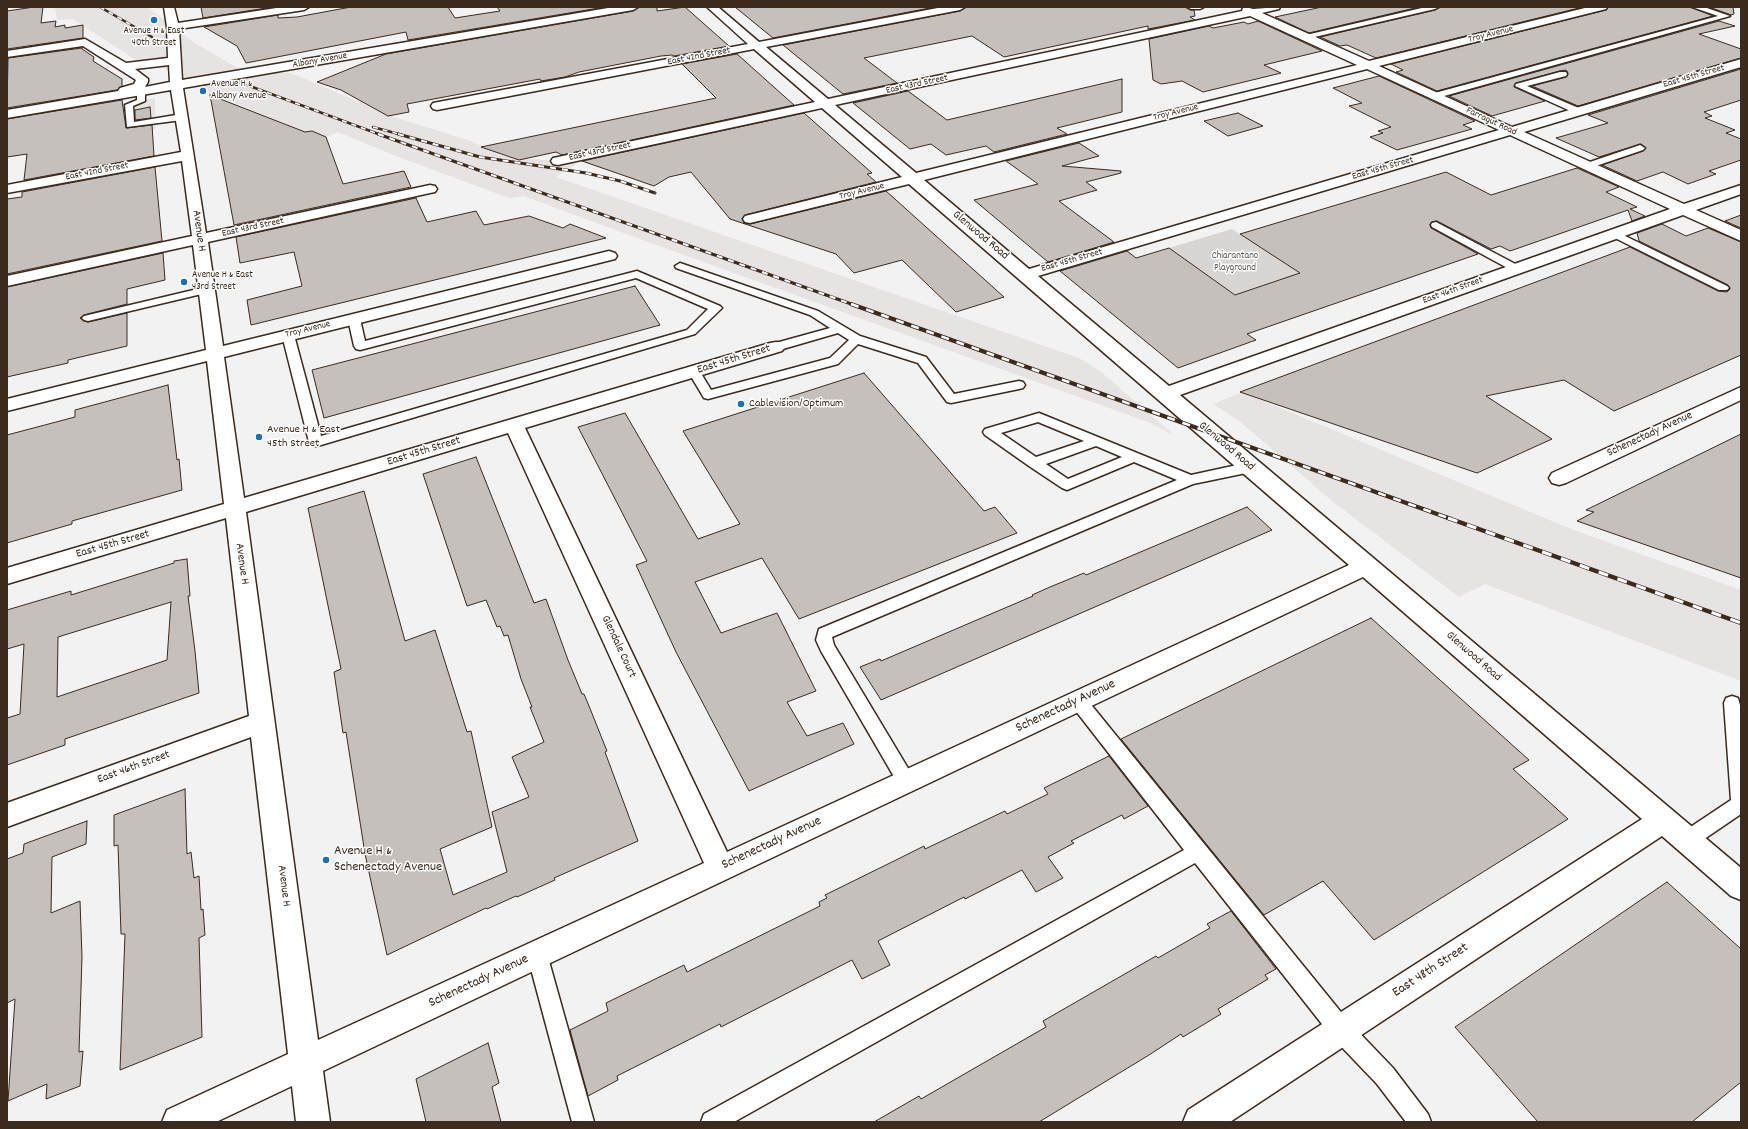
<!DOCTYPE html>
<html>
<head>
<meta charset="utf-8">
<style>
	body { margin:0 }
	#map { position:relative; width:1748px; height:1129px; overflow:hidden; background:#f3f2f2; font-family:Dekko,sans-serif }
	canvas { display:block }
	.frame { position:absolute; inset:0; border:8px solid #3b2a1e; pointer-events:none }
</style>
</head>
<body>
<div id="map">
<canvas width="1748" height="1129"></canvas>
<div class="frame"></div>
</div>
<script>
const ctx = document.querySelector('canvas').getContext('2d');
ctx.lineJoin = 'round';
function fillPath(path, color) { ctx.fillStyle = color; ctx.fill(path, 'evenodd'); }
const shape = rows => new Path2D(rows.map(r => 'M' + r).join(''));
function stroke(path, color, width, dash) { ctx.strokeStyle = color; ctx.lineWidth = width; ctx.lineCap = dash ? 'butt' : 'round'; ctx.setLineDash(dash || []); ctx.stroke(path); }
function write(font, color, halo, rows, align = 'center') {
  ctx.font = font + ' Dekko,sans-serif'; ctx.lineWidth = 3; ctx.setLineDash([]); ctx.textBaseline = 'middle'; ctx.strokeStyle = halo; ctx.fillStyle = color; for (const [text, x, y, turn = 0] of rows) {
    ctx.save(); ctx.translate(x, y); ctx.rotate((+turn || 0) * Math.PI / 180); ctx.textAlign = isNaN(turn) ? turn : align; if (halo) ctx.strokeText(text, 0, 0); ctx.fillText(text, 0, 0); ctx.restore();
  }
}
fillPath(shape([
	[55,7,147,7,193,42,236,67,257,72,291,73,397,118,471,141,500,155,519,160,532,159,577,163,556,177,1079,358,1100,371,1174,435,1148,422,648,242,524,196,509,198,388,153,338,132,326,137,312,131,305,132,220,97,211,99,207,88,175,75,147,59,136,60,73,19,57,20],
	[155,98,156,129,88,141,89,109],
	[1242,392,1571,529,1741,590,1741,681,1485,584,1459,597,1332,501,1238,420,1213,404]
]), '#e6e3e2');
fillPath(shape([
	[1232,229,1300,273,1235,295,1169,248]
]), '#d8d5d2');
const building = shape([
	[34,7,43,7,41,23,56,21,55,27,65,25,65,28,83,25,83,38,7,49,7,11,34,7],
	[201,7,273,7,203,18,201,7],
	[351,7,448,7,455,18,500,11,497,7,605,7,408,40,406,32,246,63,237,46,204,27,278,15,278,18,297,17,351,7],
	[639,7,657,7,657,11,685,7,729,46,674,56,672,55,661,56,579,72,565,77,541,81,540,79,407,104,409,112,388,116,341,90,317,82,386,54,633,11,639,7],
	[735,7,935,7,773,38,735,7],
	[966,7,1186,7,1190,10,1194,10,1195,16,1190,17,1195,20,1148,29,1148,26,1004,57,972,36,864,58,897,83,843,94,783,45,960,11,966,7],
	[1322,7,1419,7,1309,33,1275,17,1322,7],
	[1440,7,1583,7,1376,58,1347,45,1340,46,1320,37,1435,10,1440,7],
	[1608,7,1691,7,1713,16,1437,91,1396,72,1403,70,1391,64,1606,10,1608,7],
	[1709,7,1733,7,1734,14,1731,15,1709,7],
	[1258,21,1322,51,1264,65,1281,73,1203,92,1182,81,1161,84,1153,80,1149,39,1209,26,1213,28,1244,22,1248,24,1258,21],
	[1719,21,1735,26,1699,34,1741,49,1741,58,1578,106,1532,86,1566,77,1568,73,1566,70,1560,71,1516,83,1514,87,1545,101,1492,116,1449,96,1719,21],
	[82,48,82,49,94,57,93,61,122,79,122,86,117,90,7,108,8,58,82,48],
	[737,54,794,105,562,155,556,152,519,160,481,147,716,98,682,64,737,54],
	[1741,69,1741,100,1704,112,1712,116,1705,118,1735,130,1726,133,1741,139,1741,160,1709,171,1716,174,1688,184,1663,172,1637,181,1602,165,1643,151,1646,148,1641,144,1599,157,1556,138,1608,123,1588,115,1741,69],
	[1379,76,1475,121,1463,125,1472,129,1397,150,1370,137,1383,133,1378,131,1391,127,1349,106,1362,103,1333,88,1379,76],
	[1122,79,1122,112,1057,128,1067,134,994,152,986,146,946,155,931,144,910,149,853,103,908,91,947,120,1122,79],
	[210,95,305,132,312,131,326,137,343,184,404,171,411,187,234,225,210,95],
	[122,100,126,128,152,125,154,156,24,180,27,154,7,157,7,119,122,100],
	[150,107,151,118,135,120,135,110,150,107],
	[804,113,872,173,867,174,876,182,745,215,742,218,744,223,750,224,886,191,1004,297,956,312,902,260,854,273,836,254,730,219,691,172,669,177,654,186,582,161,804,113],
	[1238,113,1263,126,1228,136,1204,121,1238,113],
	[1079,143,1099,156,1062,166,1121,171,1121,173,1086,182,1097,190,1059,201,1114,242,1048,262,974,200,1038,184,1006,161,1079,143],
	[155,167,162,241,7,274,7,199,22,197,22,192,155,167],
	[1577,168,1619,187,1606,192,1637,207,1630,209,1645,216,1632,221,1628,210,1510,251,1500,246,1491,249,1437,221,1432,222,1430,224,1431,228,1478,254,1247,334,1256,340,1178,368,1060,271,1127,251,1136,258,1169,248,1235,295,1300,273,1240,234,1446,172,1491,195,1577,168],
	[416,198,427,222,476,211,484,225,529,216,563,228,570,224,606,238,251,325,247,300,302,286,294,252,240,263,236,237,416,198],
	[1741,215,1741,228,1725,221,1741,215],
	[1662,224,1686,236,1708,228,1741,242,1741,355,1614,411,1564,380,1486,396,1552,439,1477,473,1240,392,1630,247,1718,291,1727,292,1730,289,1728,285,1639,241,1637,233,1662,224],
	[163,253,165,280,127,289,127,304,84,315,80,318,84,321,88,322,127,313,127,346,68,360,68,363,7,377,7,287,163,253],
	[635,286,660,325,324,418,312,370,635,286],
	[864,373,984,511,995,507,1017,533,799,619,762,558,695,582,721,633,777,613,816,691,787,702,807,736,843,723,854,744,749,791,676,652,636,565,647,561,578,427,625,413,698,539,740,524,683,431,864,373],
	[168,385,177,460,179,459,182,490,72,521,72,524,7,543,7,435,75,417,75,410,168,385],
	[1741,434,1741,578,1577,521,1594,512,1586,510,1741,434],
	[476,457,534,603,546,599,568,660,582,694,584,694,589,706,607,751,605,752,638,841,554,878,555,880,517,897,516,896,487,909,486,908,387,955,365,854,346,732,343,733,334,672,341,669,308,508,364,491,405,641,435,630,467,732,471,731,492,827,440,849,453,895,507,872,492,812,529,797,512,757,544,742,530,707,532,707,521,679,508,635,504,636,500,626,497,627,486,600,467,606,423,474,476,457],
	[1247,507,1272,530,881,700,860,667,880,659,881,661,1033,596,1032,595,1050,587,1084,573,1086,575,1247,507],
	[187,559,190,596,188,596,195,651,199,693,65,739,65,745,7,765,7,718,20,714,24,644,7,649,7,610,71,591,71,595,174,563,174,561,187,559],
	[171,602,167,660,57,697,58,637,171,602],
	[1371,618,1529,760,1513,769,1568,819,1374,940,1323,881,1264,915,1121,739,1371,618],
	[1109,756,1148,806,1124,819,1122,815,1071,841,1074,843,1048,857,1063,878,1036,892,1022,870,965,899,964,897,878,941,890,965,862,979,852,960,721,1027,720,1024,617,1076,618,1080,588,1096,570,1030,608,1011,606,1003,684,965,687,972,820,906,819,902,827,898,825,895,896,860,924,846,925,849,1005,811,1007,814,1048,794,1044,788,1109,756],
	[185,789,187,854,191,852,194,878,199,876,201,910,203,909,205,935,199,938,202,1037,120,1070,125,934,121,934,118,845,114,846,114,815,185,789],
	[87,821,86,844,52,857,51,913,80,901,82,957,79,1052,83,1051,80,1086,46,1099,47,1084,8,1101,15,999,7,1003,7,859,23,853,24,844,87,821],
	[1667,882,1741,949,1741,1082,1692,1122,1538,1122,1455,1027,1667,882],
	[1231,911,1276,969,1265,975,1268,979,1218,1009,1221,1014,1183,1037,1181,1034,1149,1055,1039,1122,874,1122,919,1096,921,1099,1046,1027,1043,1021,1156,956,1158,958,1210,928,1207,924,1231,911],
	[488,1043,499,1083,492,1087,501,1122,426,1122,416,1079,488,1043]
]);
fillPath(building, '#c6c0bd');
stroke(building, '#3b2a1e', 1);
const lane = shape([
	[1187,7,1204,7,1200,9,1191,9,1187,7],
	[1426,7,1439,7,1435,9,1306,39,1302,37,1306,35,1426,7],
	[1692,7,1704,7,1730,16,1437,98,1434,99,1430,96,1431,94,1718,16,1692,7],
	[1560,72,1566,72,1567,74,1566,76,1527,86,1581,109,1582,111,1581,113,1575,113,1515,86,1516,84,1560,72],
	[141,88,145,91,145,101,133,106,134,122,182,114,186,117,182,120,127,127,125,105,137,100,137,91,141,88],
	[1640,145,1645,148,1643,150,1590,168,1587,169,1582,166,1584,164,1640,145],
	[1436,222,1521,267,1522,269,1517,272,1513,271,1432,227,1431,225,1432,223,1436,222],
	[1615,231,1727,286,1729,288,1727,290,1719,290,1611,236,1610,234,1615,231],
	[680,263,818,311,860,336,926,357,954,394,1019,381,1023,382,1025,385,1023,388,1019,389,951,403,947,402,918,363,858,344,838,364,708,399,704,398,689,373,691,370,699,370,711,390,830,358,849,340,838,333,776,351,772,350,770,347,772,344,830,328,810,315,676,268,675,266,680,263],
	[637,271,720,306,722,308,695,334,321,445,316,446,311,445,309,442,282,335,284,332,288,331,292,332,294,335,321,436,687,330,708,309,636,278,360,350,356,349,354,346,348,319,350,317,354,316,358,317,360,319,365,341,637,271],
	[206,287,212,290,210,292,88,321,84,320,82,318,84,316,206,287],
	[1039,413,1191,475,1251,462,1256,464,1258,467,1256,470,1251,472,1193,484,832,637,834,645,912,775,915,781,912,787,906,789,900,787,821,651,816,640,819,629,1177,480,1134,462,1067,490,1062,488,1029,466,985,435,983,432,985,429,1039,413],
	[1038,422,1084,441,1036,457,1001,433,1038,422],
	[1096,446,1122,457,1068,479,1046,464,1096,446],
	[1078,694,1084,696,1349,1022,1393,1068,1428,1114,1431,1122,1406,1122,1377,1084,1333,1038,1195,863,734,1122,701,1122,704,1114,1184,850,1072,706,1070,701,1072,696,1078,694],
	[1732,696,1738,698,1741,709,1741,814,1694,846,1687,849,1680,846,1678,840,1680,834,1731,800,1724,703,1726,698,1732,696],
	[537,944,544,947,547,954,594,1122,572,1122,527,954,530,947,537,944]
]);
const street = shape([
	[164,7,174,7,178,23,283,7,309,7,304,10,179,29,182,80,614,7,638,7,633,10,183,88,206,233,430,185,435,186,437,189,435,192,430,193,208,242,223,346,609,251,615,253,617,256,615,259,224,357,244,498,770,343,776,342,782,343,785,347,782,351,525,428,727,852,1349,565,909,184,750,223,745,222,743,219,745,216,902,177,822,108,558,165,553,164,551,161,553,158,558,157,815,102,754,49,437,110,433,109,431,106,433,103,748,44,707,7,718,7,759,42,943,7,965,7,960,10,766,47,828,99,1242,11,1243,8,1246,7,1253,9,1280,7,1279,9,1262,13,1369,61,1589,7,1607,7,1606,9,1379,66,1512,127,1741,59,1741,67,1524,132,1684,204,1741,185,1741,194,1696,210,1741,230,1741,241,1683,215,1180,395,1741,868,1741,900,1731,896,1662,836,1230,1122,1183,1122,1188,1110,1642,819,1363,577,323,1071,330,1122,296,1122,292,1086,216,1122,162,1122,167,1110,288,1054,251,737,7,827,7,803,249,716,226,518,7,584,7,568,224,504,207,361,7,411,7,399,206,350,193,245,7,286,7,276,192,236,182,161,7,193,7,185,181,152,171,90,7,118,7,110,118,91,120,88,134,84,136,80,83,46,7,57,7,51,85,39,126,63,168,58,167,27,164,7],
	[1250,16,1357,65,916,173,835,105,1250,16],
	[169,65,170,82,145,87,148,82,148,79,135,69,169,65],
	[1367,69,1499,130,1029,269,924,180,1367,69],
	[1510,135,1670,209,1169,386,1038,276,1510,135],
	[508,433,704,863,318,1040,246,512,508,433],
	[1741,387,1741,400,1566,483,1559,485,1552,483,1549,478,1552,473,1741,387]
]);
stroke(lane, '#3b2a1e', 3);
stroke(street, '#3b2a1e', 3);
fillPath(lane, '#fff');
fillPath(street, '#fff');
const railFar3 = shape([
	[100,7,152,37],
	[239,82,381,135],
	[373,127,402,135]
]);
const railFar2 = shape([
	[378,134,854,305],
	[398,134,480,157,586,173,620,181,655,193]
]);
const railFar1 = shape([
	[851,304,1451,519]
]);
const rail = shape([
	[1448,518,1741,623]
]);
stroke(railFar3, '#3b2a1e', 2.5);
stroke(railFar2, '#3b2a1e', 3);
stroke(railFar1, '#3b2a1e', 4);
stroke(rail, '#3b2a1e', 4.5);
stroke(railFar3, '#fff', 1.5, [5]);
stroke(railFar2, '#fff', 2, [6]);
stroke(railFar1, '#fff', 2.5, [8]);
stroke(rail, '#fff', 3, [10]);
for (const [x, y, r, color] of [
	[154,20,4,"#1f6fb2"],
	[203,91,4,"#1f6fb2"],
	[184,282,4,"#1f6fb2"],
	[741,404,4,"#1f6fb2"],
	[259,437,4,"#1f6fb2"],
	[326,860,4,"#1f6fb2"]
]) { const dot = new Path2D(); dot.arc(x, y, r, 0, 2 * Math.PI); ctx.fillStyle = color; ctx.fill(dot); stroke(dot, '#fff', 1.5); }
write('10px', '#3b2a1e', '#fff', [
	["Avenue H & East",154,32,"center"],
	["40th Street",154,44,"center"],
	["Avenue H &",211,85],
	["Albany Avenue",211,97],
	["Avenue H & East",192,276],
	["43rd Street",192,288]
], 'left');
write('10px', '#3b2a1e', '#fff', [
	["Troy Avenue",1491,35,-14],
	["East 42nd Street",699,57,-11],
	["Albany Avenue",320,61,-10],
	["East 45th Street",1694,77,-16],
	["East 43rd Street",917,85,-12],
	["Troy Avenue",1176,113,-14],
	["Farragut Road",1491,122,25],
	["East 43rd Street",600,152,-12],
	["East 45th Street",1383,169,-16],
	["East 42nd Street",97,172,-11],
	["Troy Avenue",862,192,-14],
	["East 43rd Street",253,228,-12],
	["East 45th Street",1072,261,-16],
	["East 46th Street",1453,291,-20],
	["Troy Avenue",308,330,-14]
]);
write('10px', '#62554b', '#fff', [
	["Chiarantano",1235,257],
	["Playground",1235,269]
]);
write('12px', '#3b2a1e', '#fff', [
	["Avenue H",198,231,82],
	["Glenwood Road",980,236,40],
	["East 45th Street",734,360,-17],
	["Schenectady Avenue",1650,435,-25],
	["Glenwood Road",1226,447,40],
	["East 45th Street",424,452,-17],
	["East 45th Street",113,545,-16],
	["Avenue H",241,564,82],
	["Glendale Court",618,647,65],
	["Glenwood Road",1473,657,41],
	["East 46th Street",134,768,-20],
	["Avenue H",283,886,83]
]);
write('12px', '#3b2a1e', '#fff', [
	["Cablevision/Optimum",749,404],
	["Avenue H & East",267,430],
	["45th Street",267,444]
], 'left');
write('14px', '#3b2a1e', '#fff', [
	["Schenectady Avenue",1066,707,-25],
	["Schenectady Avenue",772,844,-25],
	["East 48th Street",1431,971,-33],
	["Schenectady Avenue",479,982,-25]
]);
write('14px', '#3b2a1e', '#fff', [
	["Avenue H &",334,852],
	["Schenectady Avenue",334,868]
], 'left');
</script>
</body>
</html>
